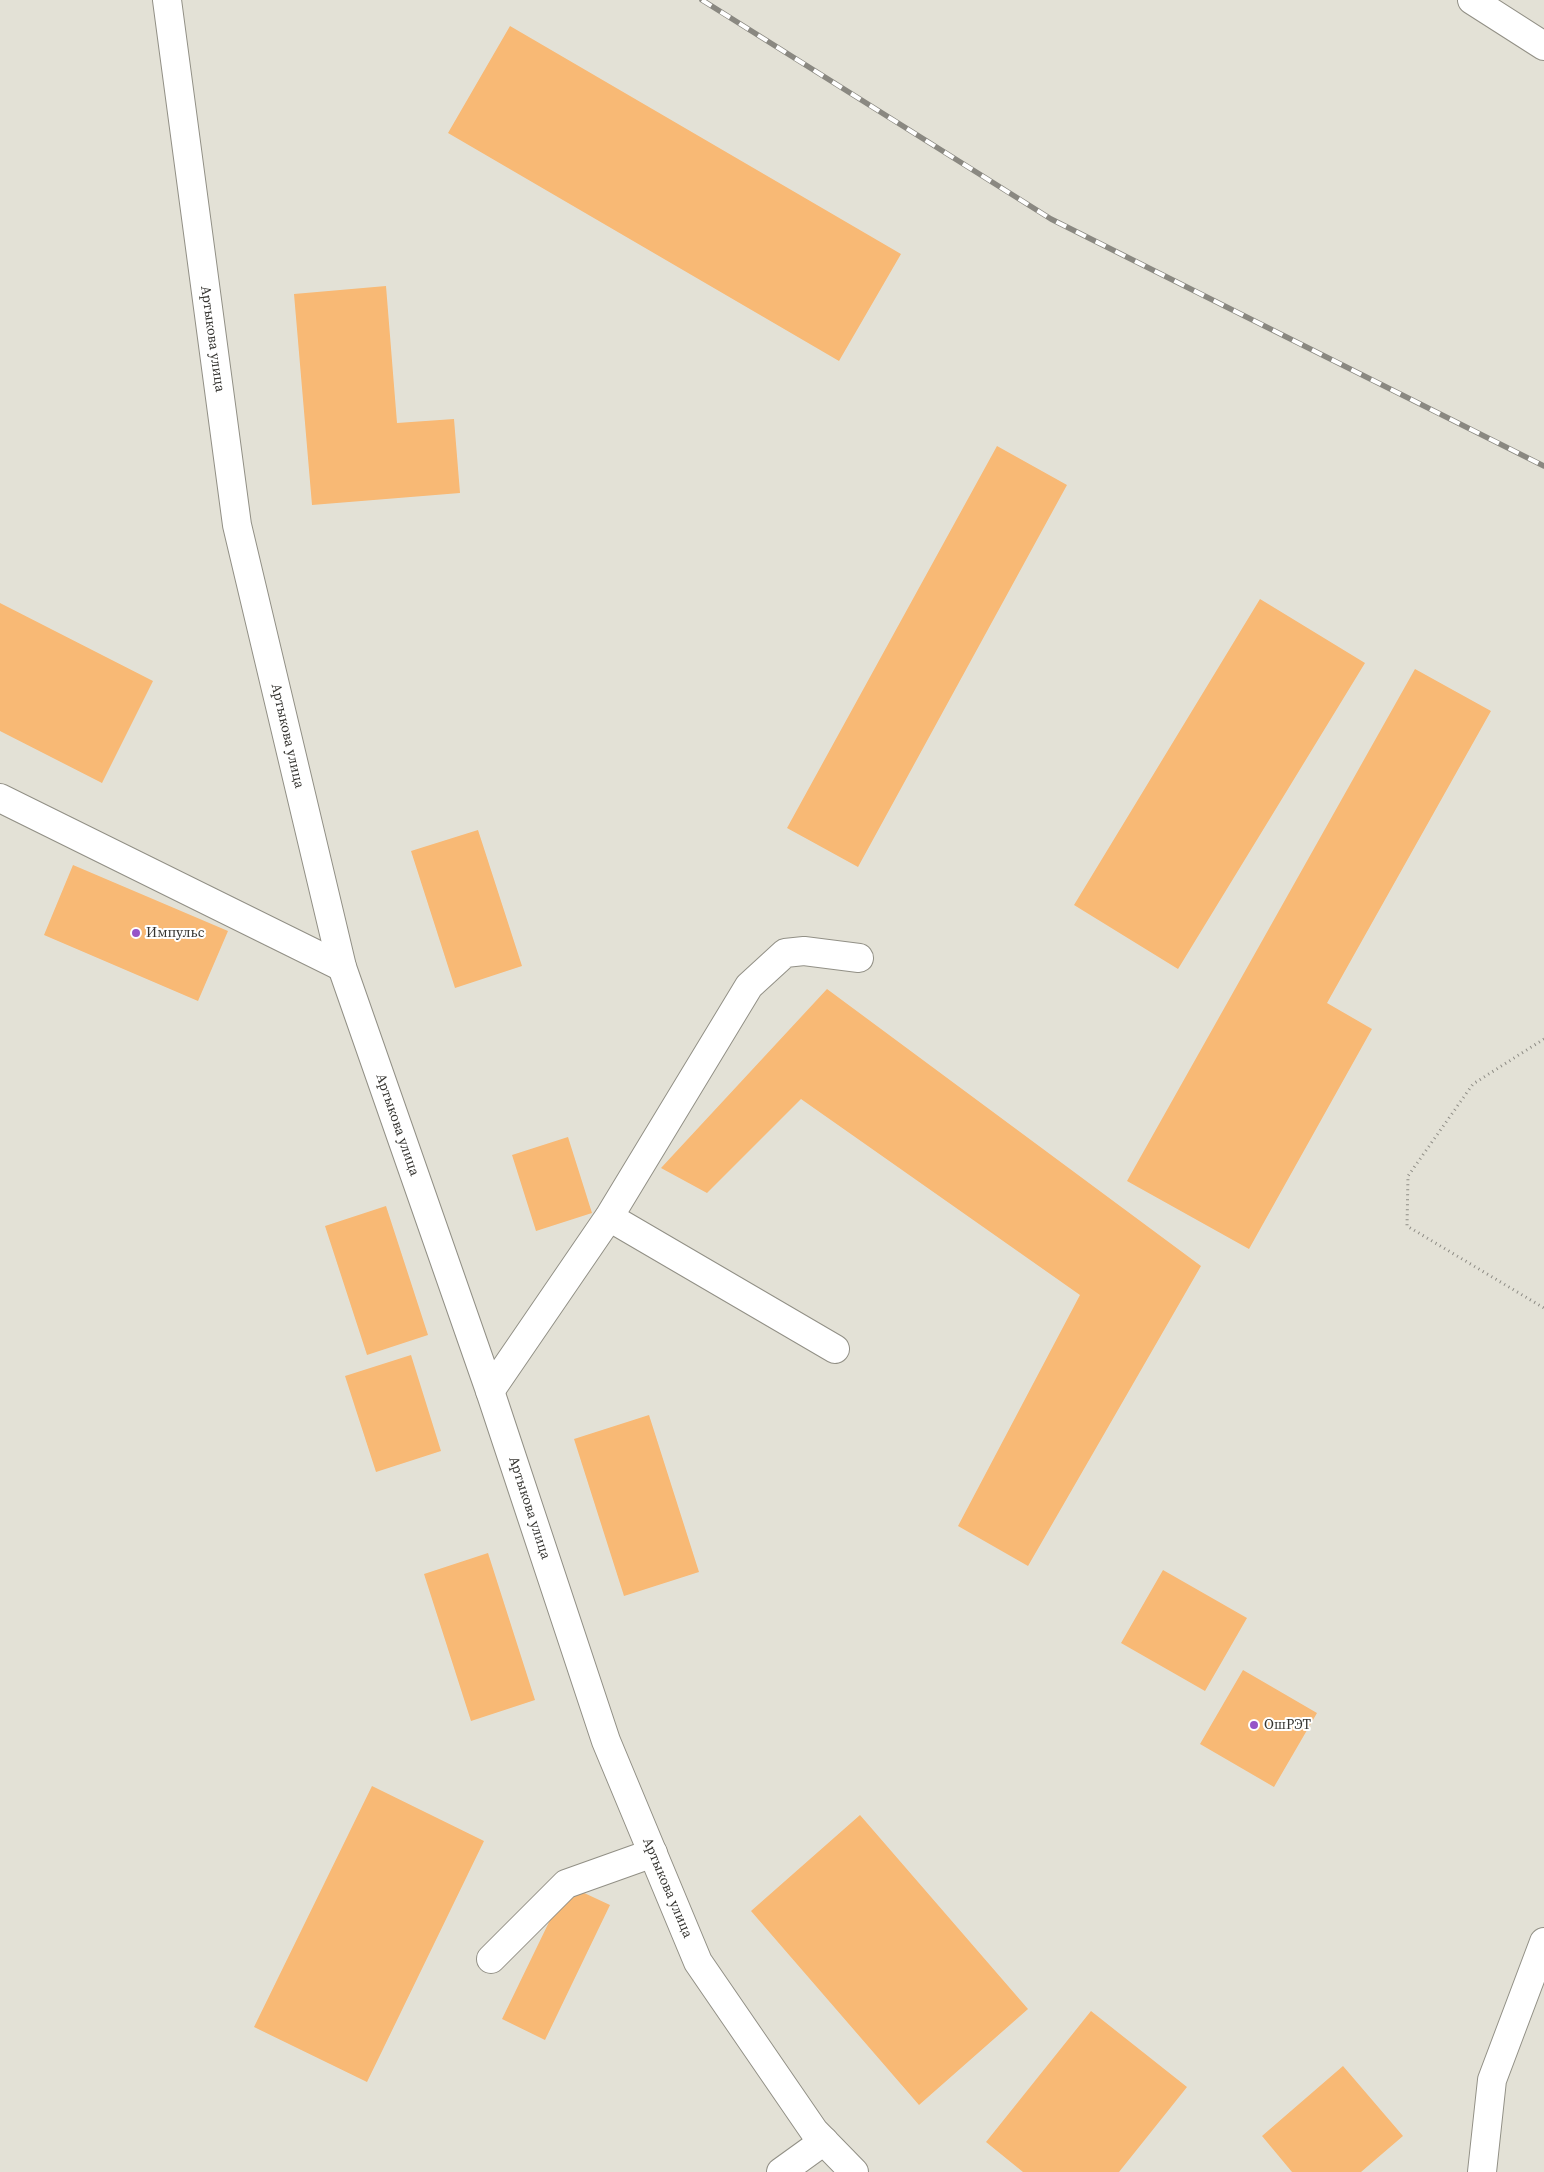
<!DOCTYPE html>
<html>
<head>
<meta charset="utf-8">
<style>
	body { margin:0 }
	canvas { display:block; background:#e3e1d6 }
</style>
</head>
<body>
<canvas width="1544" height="2172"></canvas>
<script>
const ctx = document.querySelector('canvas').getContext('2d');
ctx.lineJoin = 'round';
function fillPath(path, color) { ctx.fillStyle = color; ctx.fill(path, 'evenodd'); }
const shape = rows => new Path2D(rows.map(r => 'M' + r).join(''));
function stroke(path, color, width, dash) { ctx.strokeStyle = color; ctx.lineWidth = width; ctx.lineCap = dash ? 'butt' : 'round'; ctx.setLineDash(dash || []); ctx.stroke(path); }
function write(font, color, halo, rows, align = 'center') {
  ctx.font = font + ' "Source Serif 4",serif'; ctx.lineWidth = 4; ctx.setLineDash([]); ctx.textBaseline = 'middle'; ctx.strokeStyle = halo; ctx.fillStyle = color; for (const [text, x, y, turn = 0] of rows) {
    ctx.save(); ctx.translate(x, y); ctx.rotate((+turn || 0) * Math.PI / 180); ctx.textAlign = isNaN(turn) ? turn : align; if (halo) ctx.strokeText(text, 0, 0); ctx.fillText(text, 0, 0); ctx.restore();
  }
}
fillPath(shape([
	[510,26,901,254,839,361,448,133],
	[386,286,397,423,454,419,460,493,312,505,294,294],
	[997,446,1067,485,858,867,787,828],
	[1260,599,1365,663,1178,969,1074,905],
	[0,603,153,681,102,783,0,731],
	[1415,669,1491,711,1327,1003,1372,1029,1249,1249,1127,1181],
	[478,830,522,966,455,988,411,851],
	[73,865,228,931,198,1001,44,935],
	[827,989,1201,1266,1028,1566,958,1526,1080,1295,801,1099,707,1193,661,1168],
	[568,1137,592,1213,536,1231,512,1155],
	[386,1206,428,1335,367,1355,325,1226],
	[411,1355,441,1451,376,1472,345,1376],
	[649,1415,699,1572,624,1596,574,1439],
	[488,1553,535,1700,471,1721,424,1574],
	[1163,1570,1247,1618,1205,1691,1121,1643],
	[1243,1670,1317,1713,1274,1787,1200,1744],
	[372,1786,484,1841,367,2082,254,2027],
	[860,1815,1028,2009,919,2105,751,1911],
	[567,1885,610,1905,545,2040,502,2019],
	[1091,2011,1187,2087,1119,2172,1023,2172,986,2142],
	[1343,2066,1403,2136,1361,2172,1292,2172,1262,2136]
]), '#f8b975');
const minor = shape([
	[1472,0,1544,46],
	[0,798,342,967],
	[609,1217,835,1349],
	[490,1391,609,1217,749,986,785,953,804,951,859,958],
	[491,1959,566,1884,653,1853],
	[781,2172,824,2141],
	[1482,2172,1492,2080,1544,1942]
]);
const major = shape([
	[167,0,237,525,342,967,490,1391,606,1741,698,1962,814,2131,854,2172]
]);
stroke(minor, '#929086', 30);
stroke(major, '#929086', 30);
stroke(shape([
	[1544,1039,1473,1084,1408,1176,1407,1226,1544,1308]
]), '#8e8c85', 3, [1, 4]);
stroke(minor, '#fff', 28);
stroke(major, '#fff', 28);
const rail = shape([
	[702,0,1051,219,1544,466]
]);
stroke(rail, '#8a8881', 5.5);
stroke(rail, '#fff', 4, [11]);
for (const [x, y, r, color] of [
	[136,933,5,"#9653c8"],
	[1254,1725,5,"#9653c8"]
]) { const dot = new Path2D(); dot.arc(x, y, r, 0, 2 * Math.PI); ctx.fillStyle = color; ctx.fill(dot); stroke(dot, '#fff', 2); }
write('14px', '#363531', '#fff', [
	["Артыкова улица",212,339,82],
	["Артыкова улица",287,736,77],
	["Артыкова улица",397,1125,71],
	["Артыкова улица",529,1508,72],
	["Артыкова улица",667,1888,67]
]);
write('14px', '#363531', '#fff', [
	["Импульс",146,933],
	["ОшРЭТ",1264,1725]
], 'left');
</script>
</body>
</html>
